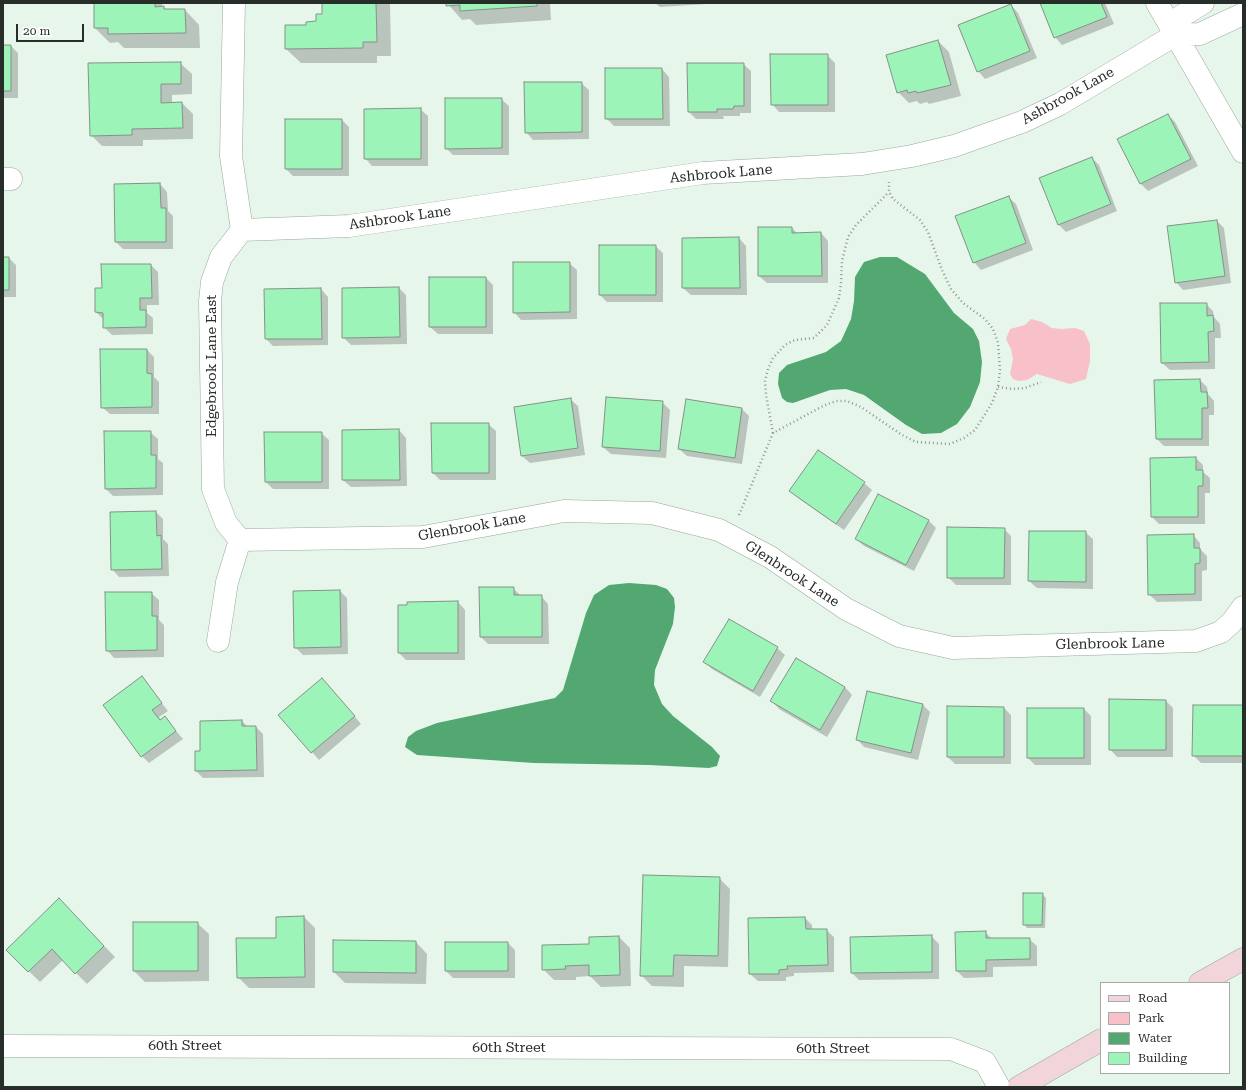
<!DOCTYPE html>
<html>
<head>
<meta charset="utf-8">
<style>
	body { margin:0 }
	#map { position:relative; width:1246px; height:1090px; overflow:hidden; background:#e7f6eb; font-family:"Roboto Serif",serif }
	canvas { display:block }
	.frame { position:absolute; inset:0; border:4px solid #272d29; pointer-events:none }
	.legend { position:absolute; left:1100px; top:982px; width:130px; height:92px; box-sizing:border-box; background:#fff; border:1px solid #a9aba9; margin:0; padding:5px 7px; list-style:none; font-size:12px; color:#272d29 }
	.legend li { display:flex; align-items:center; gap:8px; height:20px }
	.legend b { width:20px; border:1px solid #a9aba9 }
	.scale { position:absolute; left:16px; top:24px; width:68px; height:18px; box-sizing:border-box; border:2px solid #272d29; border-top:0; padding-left:5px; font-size:12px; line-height:14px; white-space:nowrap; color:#272d29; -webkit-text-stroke:3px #fff; paint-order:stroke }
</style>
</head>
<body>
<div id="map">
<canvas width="1246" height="1090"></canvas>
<div class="frame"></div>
<ul class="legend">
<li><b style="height:5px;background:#f2d5db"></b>Road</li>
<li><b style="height:11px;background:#f8c0c9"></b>Park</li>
<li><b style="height:11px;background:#52a870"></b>Water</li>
<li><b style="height:11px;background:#9df4b8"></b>Building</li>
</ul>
<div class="scale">20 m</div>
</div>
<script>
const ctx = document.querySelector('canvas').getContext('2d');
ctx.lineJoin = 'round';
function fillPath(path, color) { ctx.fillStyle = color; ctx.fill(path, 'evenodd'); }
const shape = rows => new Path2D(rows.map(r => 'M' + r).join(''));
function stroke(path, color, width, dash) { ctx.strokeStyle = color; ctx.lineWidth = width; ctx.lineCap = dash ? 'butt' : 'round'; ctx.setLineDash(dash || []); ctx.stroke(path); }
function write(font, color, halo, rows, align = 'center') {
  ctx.font = font + ' "Roboto Serif",serif'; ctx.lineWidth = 3.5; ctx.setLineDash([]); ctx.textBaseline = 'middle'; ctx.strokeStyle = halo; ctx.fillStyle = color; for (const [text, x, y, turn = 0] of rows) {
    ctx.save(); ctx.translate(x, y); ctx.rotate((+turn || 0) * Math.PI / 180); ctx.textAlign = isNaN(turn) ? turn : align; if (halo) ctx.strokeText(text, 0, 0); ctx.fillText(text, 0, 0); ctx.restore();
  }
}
fillPath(shape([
	[1031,319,1042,322,1052,328,1061,329,1075,328,1084,331,1090,344,1090,361,1086,379,1070,384,1037,374,1027,380,1019,381,1013,379,1010,374,1013,359,1011,349,1006,339,1010,329,1025,325]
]), '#f8c0c9');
fillPath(shape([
	[880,257,897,257,925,274,954,313,973,329,979,341,982,362,980,382,970,407,957,424,941,433,922,434,906,425,864,395,846,389,830,390,793,403,787,402,782,398,778,384,779,373,787,365,826,352,841,341,851,319,854,301,855,277,864,262],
	[629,583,656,585,667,589,674,598,675,607,673,624,655,670,654,685,662,704,673,716,712,747,720,756,717,766,709,768,649,765,534,763,417,755,405,747,408,737,416,731,437,723,555,698,563,690,586,613,594,595,609,585]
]), '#52a870');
fillPath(shape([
	[95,3,162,3,162,7,167,10,185,10,199,25,200,48,124,48,118,42,110,43,95,28],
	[323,3,390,3,391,56,377,56,377,63,301,63,286,49,307,26,317,22,323,15],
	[447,3,550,3,551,20,476,25,470,19,462,20],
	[655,3,723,3,660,7],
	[1041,3,1105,3,1114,24,1062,45,1055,37],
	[1011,5,1018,13,1037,58,985,79,978,71],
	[938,41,949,52,961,96,929,104,927,102,920,104,917,101,909,103,898,92],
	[3,46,11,46,18,53,18,98,3,98],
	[827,55,835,63,835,112,779,112,772,104],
	[180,63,192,74,192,94,172,95,172,104,182,103,193,114,193,139,143,140,143,146,102,146,91,135],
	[743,64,751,71,751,113,740,113,740,116,723,116,724,119,696,119,689,112],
	[662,69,669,77,670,126,614,126,606,118],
	[581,83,589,90,589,139,533,140,526,132],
	[501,99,509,106,509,155,453,155,446,148],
	[420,109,428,116,428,166,372,166,365,158],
	[1168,115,1175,122,1198,166,1148,191,1141,184,1119,140],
	[286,120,342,120,349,127,349,176,293,176,286,169],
	[1092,158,1099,165,1117,211,1066,232,1058,224],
	[160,184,167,192,168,211,173,216,173,249,123,249,116,242,115,185],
	[1008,197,1016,204,1033,250,981,270,974,262],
	[1217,221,1224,228,1231,283,1183,290,1176,282],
	[792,228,798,234,821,233,828,241,828,283,767,283,759,276],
	[739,238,746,246,747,295,691,295,683,288],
	[655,246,663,253,663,302,607,302,600,295],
	[3,258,9,258,16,265,16,297,3,297],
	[569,263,577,270,577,319,521,320,514,312],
	[151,265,158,272,159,305,147,305,147,313,153,318,153,334,112,335,104,327,103,319,96,312,103,289],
	[486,278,493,285,493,334,438,334,430,327],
	[399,288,406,295,407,344,351,345,343,337,343,289],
	[321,289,328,297,328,345,273,346,266,339],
	[1206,304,1213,311,1214,317,1220,324,1221,338,1215,338,1215,369,1170,370,1162,363],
	[147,350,154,357,154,377,159,382,159,414,110,414,102,407],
	[1200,380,1207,387,1208,394,1214,401,1214,415,1209,415,1209,446,1164,446,1157,439,1155,381],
	[570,399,578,406,585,455,530,463,522,456],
	[662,402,670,410,666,458,611,454,603,447],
	[742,409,749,416,742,464,687,456,679,449],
	[488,424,496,431,496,480,440,480,433,473],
	[399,430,406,438,407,486,351,487,343,480],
	[105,432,150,432,158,439,158,459,163,463,163,495,113,496,106,489],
	[265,433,321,433,329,440,329,489,273,489,266,482],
	[1196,458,1203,465,1203,472,1210,478,1210,493,1205,493,1205,524,1159,524,1152,517,1151,459],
	[864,483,872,490,844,530,798,498,790,491],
	[156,512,163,519,163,539,168,544,169,576,119,577,112,569],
	[928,520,936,528,914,571,864,546,856,539],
	[1004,529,1011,536,1011,585,956,585,948,577],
	[1085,532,1093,539,1093,589,1037,588,1029,581],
	[1193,535,1200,543,1200,549,1207,556,1207,570,1202,571,1202,601,1157,602,1149,594],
	[480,588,513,588,521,596,541,596,548,604,549,644,488,644,481,637],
	[340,591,347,598,348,654,303,655,295,647],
	[151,593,159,600,159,620,164,625,164,657,114,658,107,650],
	[458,602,465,610,465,660,406,660,399,653],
	[777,648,785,655,760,697,712,669,704,662],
	[142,678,168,711,159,717,161,721,165,718,183,739,149,763,142,756],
	[329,686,361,724,319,760,280,715],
	[845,687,852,695,827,737,779,709,772,701],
	[1110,700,1166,701,1173,708,1173,757,1117,757,1110,749],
	[923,705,930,712,918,760,864,747,857,739],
	[1243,706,1243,763,1201,763,1193,755],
	[1004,708,1011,715,1011,764,955,764,948,757],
	[1028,709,1084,709,1091,716,1091,765,1035,765,1028,758],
	[242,721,248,727,256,727,263,734,264,777,203,778,196,771,201,752],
	[719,878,730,889,728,967,684,966,684,987,652,986,641,975],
	[1042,894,1046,898,1045,928,1027,928,1024,924],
	[70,911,115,957,87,984,63,960,40,982,7,950],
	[304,917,315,928,315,988,249,988,238,977,277,939],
	[805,918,812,925,812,930,826,930,834,937,834,972,794,973,794,976,786,977,786,981,758,981,750,974],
	[197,923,209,934,209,981,145,982,134,971],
	[985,932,992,939,1029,939,1037,946,1037,966,993,967,993,977,964,978,957,971],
	[931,936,939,944,939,979,859,980,852,973,851,938],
	[619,937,630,948,631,986,601,987,590,976,576,977,576,980,554,980,543,969,590,945],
	[416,942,427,954,426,984,345,983,334,972],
	[508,943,515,950,515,978,453,978,446,971]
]), '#0003');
const building = shape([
	[94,3,155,3,155,7,164,6,164,9,185,9,186,33,108,34,108,28,94,28,94,3],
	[322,3,376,3,377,42,363,42,363,48,285,49,285,25,306,25,306,22,316,21,316,14,322,14,322,3],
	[446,3,537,3,537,6,460,11,460,5,446,6,446,3],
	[1040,3,1101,3,1107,17,1054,38,1040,3],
	[1011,4,1030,51,977,72,958,25,1011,4],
	[938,40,951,85,917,93,916,91,908,93,907,90,897,93,886,55,938,40],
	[3,45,11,45,11,91,3,91,3,45],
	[770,54,828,54,828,105,771,105,770,54],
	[181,62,181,84,161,84,161,103,182,102,183,128,132,129,132,135,90,136,88,63,181,62],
	[687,63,744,63,744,106,734,106,733,109,717,109,717,112,688,112,687,63],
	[605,68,662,68,663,119,605,119,605,68],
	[524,82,582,82,582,132,525,133,524,82],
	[445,98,502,98,502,148,445,149,445,98],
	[421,108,421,159,364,159,364,109,421,108],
	[1168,114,1191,159,1140,184,1117,139,1168,114],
	[285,119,342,119,342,169,285,169,285,119],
	[1092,157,1111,204,1058,225,1039,178,1092,157],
	[160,183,161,208,166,208,166,242,115,242,114,184,160,183],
	[1009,196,1026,243,973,263,955,216,1009,196],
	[1217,220,1225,276,1175,283,1167,226,1217,220],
	[758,227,792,227,792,233,821,232,822,276,758,276,758,227],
	[739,237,740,288,682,288,682,238,739,237],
	[599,245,656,245,656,295,599,295,599,245],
	[3,257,9,257,9,290,3,290,3,257],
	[513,262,570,262,570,312,513,313,513,262],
	[101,264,151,264,152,298,140,298,140,310,146,310,146,327,103,328,103,313,95,312,95,288,102,288,101,264],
	[429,277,486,277,486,327,429,327,429,277],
	[399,287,400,337,342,338,342,288,399,287],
	[321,288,322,339,265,339,264,289,321,288],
	[1160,303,1207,303,1207,316,1213,315,1214,331,1208,332,1209,362,1161,363,1160,303],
	[100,349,147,349,147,373,152,374,152,407,101,408,100,349],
	[1200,379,1201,392,1207,392,1208,408,1202,408,1202,439,1156,439,1154,380,1200,379],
	[606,397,663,401,660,451,602,447,606,397],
	[571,398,578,448,521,456,514,407,571,398],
	[686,399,742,408,735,458,678,449,686,399],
	[431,423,489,423,489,473,432,473,431,423],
	[399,429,400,480,342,480,342,430,399,429],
	[104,431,151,431,151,455,156,455,156,488,105,489,104,431],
	[264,432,322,432,322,482,265,482,264,432],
	[818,450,865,482,836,524,789,491,818,450],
	[1196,457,1196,470,1203,470,1203,486,1198,486,1198,517,1151,517,1150,458,1196,457],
	[878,494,929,520,906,565,855,539,878,494],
	[156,511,157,536,161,535,162,569,111,570,110,512,156,511],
	[947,527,1005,528,1004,578,947,578,947,527],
	[1029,531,1086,531,1086,582,1028,581,1029,531],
	[1194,534,1194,548,1200,548,1200,563,1195,564,1195,594,1148,595,1147,535,1194,534],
	[479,587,514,587,514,595,542,595,542,637,480,637,479,587],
	[340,590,341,647,294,648,293,591,340,590],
	[105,592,152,592,152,616,157,616,157,650,106,651,105,592],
	[458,601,458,653,398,653,398,605,407,605,407,602,458,601],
	[729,619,778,647,753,691,703,662,729,619],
	[796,658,845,687,820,730,770,701,796,658],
	[142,676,162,703,152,710,160,720,165,716,176,731,141,757,103,705,142,676],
	[322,678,355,716,311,753,278,715,322,678],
	[867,691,923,704,911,753,856,740,867,691],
	[1109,699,1166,700,1166,750,1109,750,1109,699],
	[1193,705,1243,705,1243,756,1192,756,1193,705],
	[947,706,1004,707,1004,757,947,757,947,706],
	[1027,708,1084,708,1084,758,1027,758,1027,708],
	[242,720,242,726,256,726,257,770,195,771,195,751,200,751,200,721,242,720],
	[643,875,720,877,718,956,674,955,673,976,640,976,643,875],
	[1023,893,1043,893,1042,925,1023,925,1023,893],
	[59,898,104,946,75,974,52,949,28,972,6,950,59,898],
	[304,916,305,977,237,978,236,938,276,938,276,917,304,916],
	[805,917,806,929,827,929,828,965,787,966,788,969,779,970,779,974,749,974,748,918,805,917],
	[133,922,198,922,198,971,133,971,133,922],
	[986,931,986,938,1030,938,1030,959,986,960,986,971,956,971,955,932,986,931],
	[932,935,932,972,851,973,850,937,932,935],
	[619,936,620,975,589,976,589,965,565,966,566,969,542,970,542,945,589,944,589,937,619,936],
	[333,940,416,941,416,973,333,972,333,940],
	[445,942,508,942,508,971,445,971,445,942]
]);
fillPath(building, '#9df4b8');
stroke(building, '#849287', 1);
const street = shape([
	[234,3,231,156,242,230,221,257,212,282,210,301,213,489,226,523,240,540],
	[1157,3,1243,152],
	[1175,35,1180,17,1203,3],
	[3,179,11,179],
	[242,230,349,226,703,173,862,164,912,156,954,146,1022,122,1060,104,1175,35,1200,34,1243,14],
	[240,540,423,537,564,511,652,513,719,530,770,557,846,609,899,636,953,648,1196,641,1221,632,1232,622,1243,607],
	[218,641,227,582,240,540],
	[3,1046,951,1049,985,1062,999,1087]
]);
const secondary = shape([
	[1200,983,1243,959],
	[1019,1087,1101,1040]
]);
stroke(street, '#9aa89d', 23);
stroke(secondary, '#9aa89d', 23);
stroke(shape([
	[998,387,1013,389,1025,388,1041,382],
	[773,433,766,395,765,381,768,369,773,358,785,345,795,340,814,338,827,325,839,298,841,283,842,261,848,237,856,225,889,192],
	[739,515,773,433,823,406,836,401,847,401,861,407,902,435,916,442,950,444,964,438,975,430,992,403,998,387,1000,370,998,343,993,329,985,319,963,303,951,289,942,270,928,232,920,220,893,199,889,192,889,182]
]), '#8d9790', 2.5, [1, 3]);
stroke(street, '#fff', 22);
stroke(secondary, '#f2d5db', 22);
write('14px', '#272d29', '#fff', [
	["Ashbrook Lane",1068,96,-29],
	["Ashbrook Lane",721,174,-5],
	["Ashbrook Lane",400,218,-8],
	["Edgebrook Lane East",212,366,-90],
	["Glenbrook Lane",472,527,-10],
	["Glenbrook Lane",792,574,33],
	["Glenbrook Lane",1110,644,-1],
	["60th Street",185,1046],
	["60th Street",509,1048],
	["60th Street",833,1049]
]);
</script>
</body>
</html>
